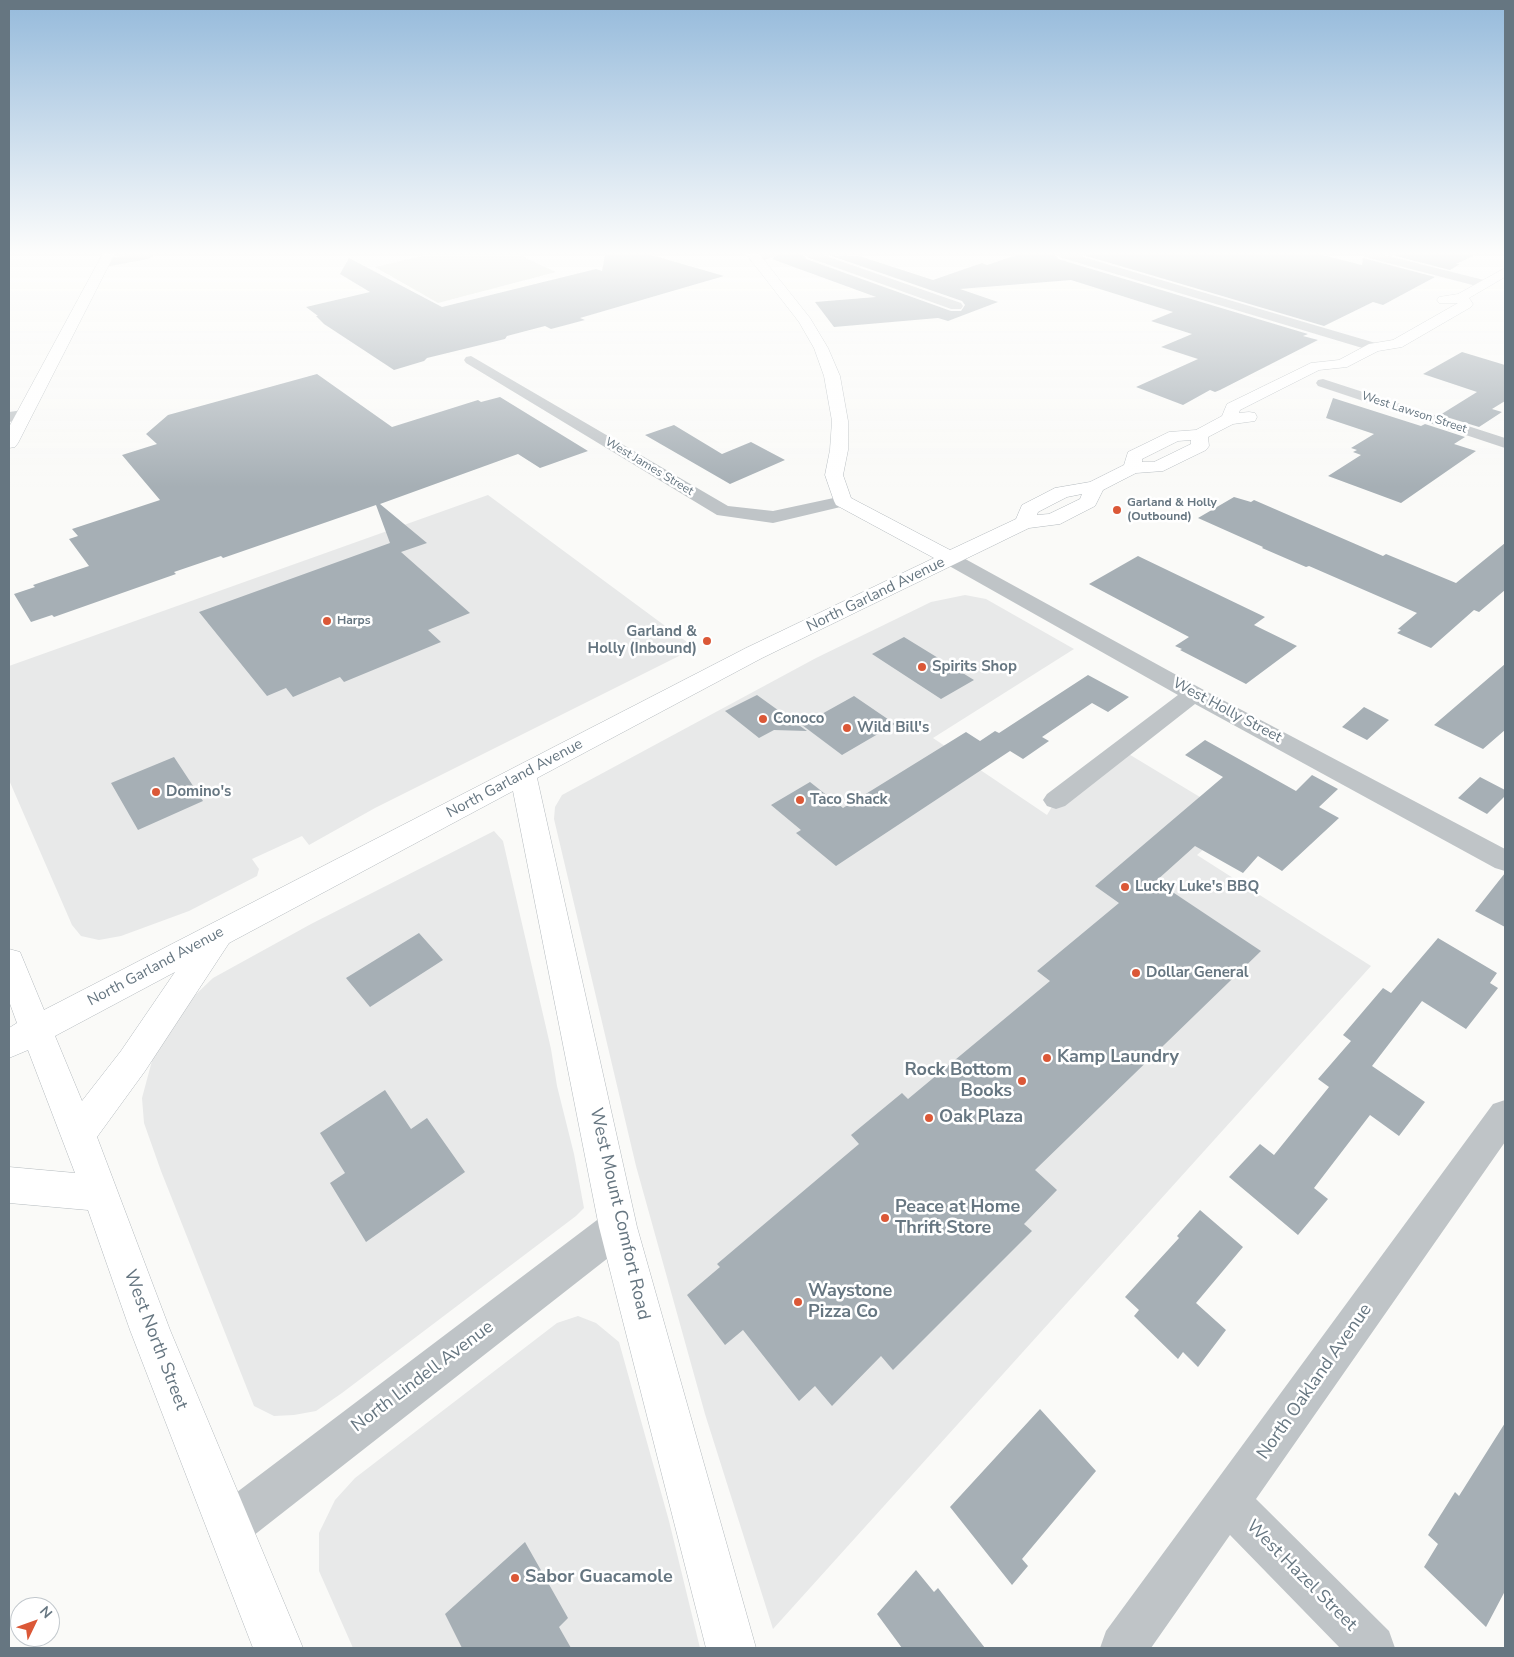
<!DOCTYPE html>
<html>
<head>
<meta charset="utf-8">
<style>
	body { margin:0 }
	#map { position:relative; width:1514px; height:1657px; overflow:hidden; background:#fafaf8; font-family:"Nunito Sans",sans-serif }
	canvas { display:block }
	.frame { position:absolute; inset:0; border:10px solid #667681; pointer-events:none }
	.north { position:absolute; left:10px; top:1597px; width:50px; height:50px; box-sizing:border-box; background:#fff; border:1px solid #c2c8cd; border-radius:50%; rotate:48deg; font-size:14px; font-weight:700; line-height:20px; text-align:center; color:#667681 }
	.north::after { content:''; display:block; margin:auto; width:18px; height:22px; background:#db5837; clip-path:polygon(50% 0,100% 100%,50% 72%,0 100%) }
</style>
</head>
<body>
<div id="map">
<canvas width="1514" height="1657"></canvas>
<div class="frame"></div>
<div class="north">N</div>
</div>
<script>
const ctx = document.querySelector('canvas').getContext('2d');
ctx.lineJoin = 'round';
function fillPath(path, color) { ctx.fillStyle = color; ctx.fill(path, 'evenodd'); }
const shape = rows => new Path2D(rows.map(r => 'M' + r).join(''));
function stroke(path, color, width, dash) { ctx.strokeStyle = color; ctx.lineWidth = width; ctx.lineCap = dash ? 'butt' : 'round'; ctx.setLineDash(dash || []); ctx.stroke(path); }
function write(font, color, halo, rows, align = 'center') {
  ctx.font = font + ' "Nunito Sans",sans-serif'; ctx.lineWidth = 5; ctx.setLineDash([]); ctx.textBaseline = 'middle'; ctx.strokeStyle = halo; ctx.fillStyle = color; for (const [text, x, y, turn = 0] of rows) {
    ctx.save(); ctx.translate(x, y); ctx.rotate((+turn || 0) * Math.PI / 180); ctx.textAlign = isNaN(turn) ? turn : align; if (halo) ctx.strokeText(text, 0, 0); ctx.fillText(text, 0, 0); ctx.restore();
  }
}
fillPath(shape([
	[488,495,695,648,375,808,309,845,302,836,252,859,259,869,257,876,189,911,121,936,99,940,81,936,72,925,9,780,9,666],
	[965,595,986,599,1074,649,933,738,1047,815,1056,800,1122,750,1238,820,1197,855,1371,966,773,1629,705,1414,636,1166,554,819,555,807,562,795,816,658,931,602],
	[494,831,503,841,520,915,551,1049,557,1086,574,1154,584,1208,576,1216,342,1393,316,1411,294,1415,274,1416,254,1406,161,1171,144,1123,142,1098,153,1057,191,999,213,978,311,924],
	[578,1316,596,1323,619,1342,669,1521,700,1648,353,1648,319,1571,319,1533,335,1500,355,1478,557,1323]
]), '#e8e9e9');
fillPath(shape([
	[427,255,519,255,556,272,438,303,375,267]
]), '#daded7');
fillPath(shape([
	[605,255,651,255,724,276,580,318,585,320,551,329,545,326,507,336,505,339,427,358,424,361,394,370,324,324,316,316,318,316,306,307,370,292,340,274,349,258,442,307,596,269,602,271],
	[777,255,803,255,806,259,951,311,961,311,965,305,962,301,829,255,859,256,933,280,982,263,987,265,1017,255,1055,255,1058,259,1308,334,1303,336,1318,340,1220,390,1215,392,1210,390,1183,405,1136,387,1198,359,1161,347,1192,334,1151,321,1173,312,1071,280,960,289,998,302,948,321,938,318,834,327,815,302,876,297,772,259],
	[1083,255,1322,255,1362,265,1363,258,1435,277,1383,305,1373,302,1324,326],
	[1392,255,1475,255,1456,264,1460,264,1450,270],
	[1462,352,1505,365,1505,401,1492,409,1502,412,1479,427,1440,415,1477,392,1423,374],
	[317,374,392,427,478,400,481,402,500,397,588,451,540,468,518,454,380,504,427,543,401,552,470,613,428,630,441,642,344,682,340,677,293,697,286,688,267,696,199,612,390,543,376,505,223,558,221,556,174,572,176,574,54,617,52,615,31,622,14,594,35,587,33,585,89,566,69,539,78,536,72,529,160,500,122,455,157,444,146,434,168,415],
	[1333,398,1421,426,1425,424,1465,437,1454,444,1476,451,1401,503,1328,476,1361,455,1353,452,1357,450,1351,448,1374,434,1326,418],
	[674,425,722,454,751,442,785,460,730,484,645,435],
	[1234,497,1251,502,1254,500,1383,556,1386,554,1456,583,1505,543,1505,590,1479,612,1474,610,1431,648,1397,633,1401,630,1398,629,1417,613,1309,566,1306,567,1262,548,1263,547,1198,518],
	[1138,556,1265,617,1254,625,1297,646,1246,684,1180,650,1182,649,1175,646,1189,637,1089,584],
	[904,637,974,680,941,699,872,654],
	[1505,664,1505,730,1483,749,1434,725],
	[1088,675,1129,697,1108,712,1092,703,1042,737,1049,741,1023,759,1010,751,836,866,796,833,801,830,771,805,810,782,843,808,966,732,980,741,995,731,999,733],
	[757,695,807,731,774,730,759,738,725,711],
	[854,696,895,724,842,755,802,725],
	[1364,707,1389,720,1367,740,1342,727],
	[1205,740,1296,791,1312,775,1338,789,1319,807,1339,818,1282,871,1258,856,1243,873,1195,846,1156,881,1261,951,1035,1170,1057,1190,1024,1224,1032,1231,893,1370,881,1356,832,1406,815,1386,799,1401,743,1330,725,1345,687,1295,720,1267,717,1264,859,1144,851,1135,902,1093,908,1099,1050,981,1037,971,1119,903,1095,886,1223,777,1185,755],
	[174,757,203,801,138,830,111,783],
	[1480,777,1505,790,1505,796,1487,814,1458,798],
	[1505,873,1505,927,1475,911],
	[419,933,443,960,370,1007,346,978],
	[1438,938,1497,973,1490,983,1498,988,1466,1029,1422,1001,1372,1066,1425,1102,1399,1136,1370,1115,1314,1188,1328,1199,1298,1235,1229,1177,1260,1144,1274,1155,1329,1087,1318,1079,1351,1041,1343,1035,1383,988,1391,993],
	[385,1090,411,1129,427,1118,465,1172,366,1242,330,1183,345,1173,320,1133],
	[1200,1210,1243,1247,1196,1303,1226,1330,1198,1367,1183,1352,1178,1359,1134,1316,1139,1310,1125,1297,1179,1238,1177,1236],
	[1040,1409,1096,1471,1022,1559,1028,1566,1012,1585,950,1507],
	[1505,1423,1505,1591,1486,1627,1424,1567,1438,1544,1428,1535,1455,1492,1459,1496],
	[525,1542,568,1618,559,1627,571,1648,462,1648,445,1614],
	[916,1570,934,1592,938,1588,985,1648,902,1648,877,1614]
]), '#a6afb5');
const secondary = shape([
	[102,255,114,255,18,443,15,447,9,448,9,427,102,255],
	[747,255,760,255,810,318,828,348,840,376,848,421,848,450,843,475,851,498,950,550,1016,519,1022,505,1055,488,1090,482,1124,465,1128,452,1169,432,1196,430,1222,416,1227,404,1311,363,1339,360,1369,344,1393,340,1458,303,1439,303,1437,300,1439,297,1458,294,1505,268,1505,277,1469,298,1473,304,1471,307,1402,347,1378,351,1347,367,1319,370,1240,410,1239,413,1249,412,1255,413,1257,417,1255,421,1233,424,1208,437,1209,446,1206,450,1163,471,1136,473,1103,490,1095,506,1060,524,1029,528,762,658,537,778,637,1227,756,1648,706,1648,599,1227,513,791,229,943,145,1071,97,1137,170,1330,303,1648,253,1648,130,1330,88,1210,9,1203,9,1167,75,1173,28,1050,9,1058,9,1028,17,1023,9,1001,9,949,20,952,44,1010,746,648,934,558,836,505,834,501,825,475,830,450,832,421,824,376,814,348,799,322,747,255],
	[1191,440,1191,444,1154,462,1142,462,1142,459,1178,441,1191,440],
	[1082,494,1080,499,1049,514,1037,515,1038,512,1067,497,1082,494],
	[175,972,121,1051,82,1101,55,1036,175,972]
]);
stroke(secondary, '#b4babe', 1);
fillPath(shape([
	[128,255,154,255,148,259,105,267,99,263,101,260,128,255],
	[755,255,775,255,773,257,759,262,751,262,749,259,751,256,755,255],
	[805,255,823,255,961,303,963,306,961,309,951,309,807,257,805,255],
	[1057,255,1076,255,1379,344,1381,347,1379,350,1369,350,1059,257,1057,255],
	[1363,255,1384,255,1488,281,1490,284,1484,288,1365,257,1363,255],
	[471,356,728,506,773,511,843,496,849,497,852,501,849,505,773,523,717,515,466,363,464,360,466,357,471,356],
	[1323,379,1505,438,1505,448,1318,386,1316,383,1318,380,1323,379],
	[23,410,29,412,31,415,29,418,9,422,9,412,23,410],
	[951,553,958,555,1202,689,1505,849,1505,871,1495,868,1195,704,1065,806,1056,809,1047,806,1043,800,1047,794,1178,695,944,563,941,559,944,555,951,553],
	[1505,1100,1505,1142,1256,1499,1389,1631,1395,1648,1340,1648,1230,1535,1151,1648,1100,1648,1106,1631,1493,1104,1505,1100],
	[618,1209,631,1214,636,1227,631,1240,244,1543,228,1549,212,1543,206,1527,212,1511,605,1214,618,1209]
]), '#bfc4c7');
fillPath(secondary, '#fff');
const sky = ctx.createLinearGradient(0, 0, 0, 487);
sky.addColorStop(0, '#95badb');
sky.addColorStop(0.52, '#fdfdfc');
sky.addColorStop(1, '#fdfdfc00');
ctx.fillStyle = sky;
ctx.fillRect(0, 0, 1514, 487);
for (const [x, y, r, color] of [
	[1117,510,5,"#db5837"],
	[327,621,5,"#db5837"],
	[707,641,5,"#db5837"],
	[922,667,5,"#db5837"],
	[763,719,5,"#db5837"],
	[847,728,5,"#db5837"],
	[156,792,5,"#db5837"],
	[800,800,5,"#db5837"],
	[1125,887,5,"#db5837"],
	[1136,973,5,"#db5837"],
	[1047,1058,5,"#db5837"],
	[1022,1081,5,"#db5837"],
	[929,1118,5,"#db5837"],
	[885,1218,5,"#db5837"],
	[798,1302,5,"#db5837"],
	[515,1578,5,"#db5837"]
]) { const dot = new Path2D(); dot.arc(x, y, r, 0, 2 * Math.PI); ctx.fillStyle = color; ctx.fill(dot); stroke(dot, '#fff', 2); }
write('12px', '#667681', '#fff', [
	["West Lawson Street",1414,413,18],
	["West James Street",649,467,31]
]);
write('bold 12px', '#667681', '#fff', [
	["Garland & Holly",1127,503],
	["(Outbound)",1127,517],
	["Harps",337,621]
], 'left');
write('15px', '#667681', '#fff', [
	["North Garland Avenue",876,595,-26],
	["West Holly Street",1227,711,28],
	["North Garland Avenue",515,779,-28],
	["North Garland Avenue",156,967,-28]
]);
write('bold 15px', '#667681', '#fff', [
	["Garland &",697,632,"right"],
	["Holly (Inbound)",697,649,"right"],
	["Spirits Shop",932,667],
	["Conoco",773,719],
	["Wild Bill's",857,728],
	["Domino's",166,792],
	["Taco Shack",810,800],
	["Lucky Luke's BBQ",1135,887],
	["Dollar General",1146,973]
], 'left');
write('bold 18px', '#667681', '#fff', [
	["Kamp Laundry",1057,1058],
	["Rock Bottom",1012,1071,"right"],
	["Books",1012,1092,"right"],
	["Oak Plaza",939,1118],
	["Peace at Home",895,1208],
	["Thrift Store",895,1229],
	["Waystone",808,1292],
	["Pizza Co",808,1313],
	["Sabor Guacamole",525,1578]
], 'left');
write('18px', '#667681', '#fff', [
	["West Mount Comfort Road",619,1214,77],
	["West North Street",155,1340,69],
	["North Lindell Avenue",423,1377,-37],
	["North Oakland Avenue",1315,1382,-55],
	["West Hazel Street",1301,1576,45]
]);
</script>
</body>
</html>
